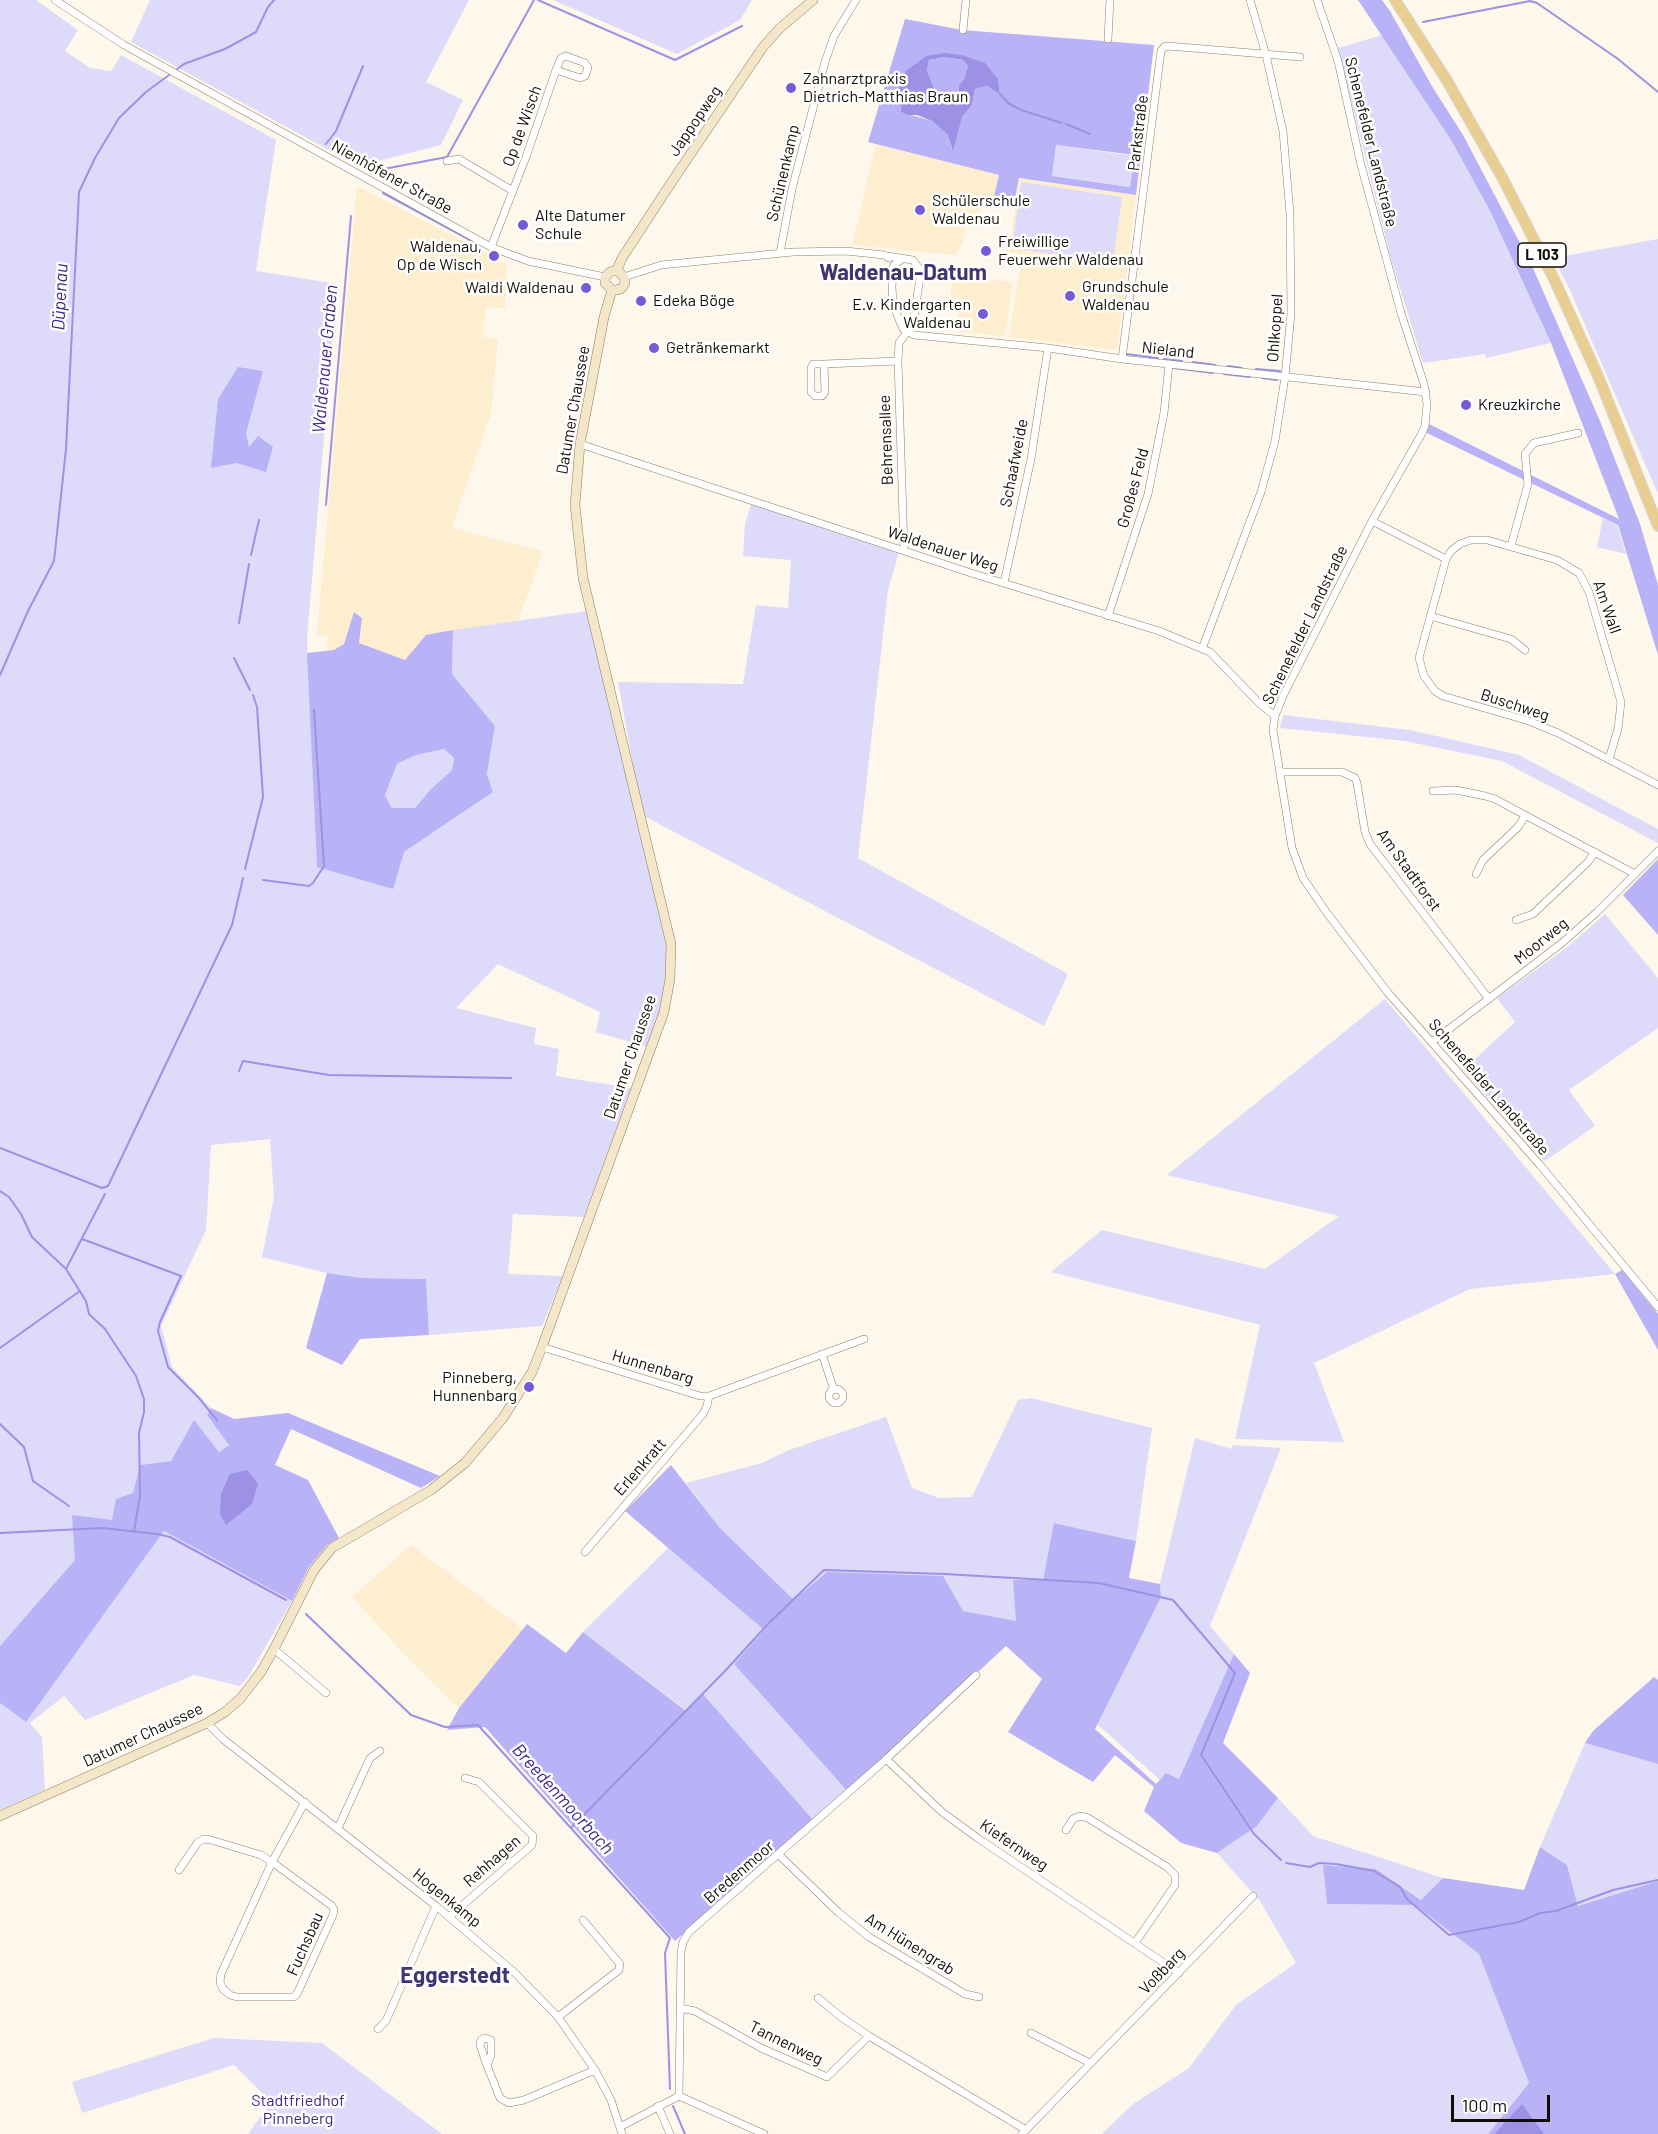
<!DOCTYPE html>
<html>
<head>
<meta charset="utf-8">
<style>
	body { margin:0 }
	#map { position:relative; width:1658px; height:2134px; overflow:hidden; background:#fef7eb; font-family:Barlow,sans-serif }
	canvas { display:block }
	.scale { position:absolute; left:1451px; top:2095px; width:99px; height:27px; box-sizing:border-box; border:3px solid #130e05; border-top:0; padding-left:8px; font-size:18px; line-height:21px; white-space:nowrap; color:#130e05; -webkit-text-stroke:4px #fff; paint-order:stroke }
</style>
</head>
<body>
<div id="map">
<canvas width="1658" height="2134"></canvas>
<div class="scale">100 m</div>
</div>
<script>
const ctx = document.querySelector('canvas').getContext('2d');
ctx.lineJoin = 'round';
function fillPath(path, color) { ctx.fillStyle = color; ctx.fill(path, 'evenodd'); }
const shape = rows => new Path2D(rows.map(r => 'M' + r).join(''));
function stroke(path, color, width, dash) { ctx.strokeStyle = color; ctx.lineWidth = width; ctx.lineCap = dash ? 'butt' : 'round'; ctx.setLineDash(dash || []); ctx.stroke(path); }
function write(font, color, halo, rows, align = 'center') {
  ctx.font = font + ' Barlow,sans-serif'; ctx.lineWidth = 5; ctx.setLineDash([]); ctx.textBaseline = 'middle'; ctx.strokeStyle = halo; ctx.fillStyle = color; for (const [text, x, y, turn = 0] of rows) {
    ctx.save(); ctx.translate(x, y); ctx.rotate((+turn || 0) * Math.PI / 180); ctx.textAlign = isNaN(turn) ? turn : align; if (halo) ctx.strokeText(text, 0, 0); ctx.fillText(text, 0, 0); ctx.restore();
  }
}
fillPath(shape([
	[876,144,999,175,994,196,967,224,962,245,955,255,852,245],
	[1019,178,1136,195,1117,350,1009,337,1022,255,1009,252],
	[357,186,507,264,505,308,486,307,483,337,498,339,491,413,452,528,543,551,518,622,426,635,405,660,358,643,362,618,354,612,344,644,334,650,327,650,328,636,317,634],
	[953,276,1011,282,1012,287,1005,337,955,331,960,298,950,296],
	[411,1545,523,1629,459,1708,405,1655,352,1597]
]), '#feeed0');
fillPath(shape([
	[0,0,36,0,78,30,65,51,90,68,111,71,121,55,276,140,256,271,337,284,307,638,317,867,404,852,493,792,487,774,495,726,452,674,453,630,588,611,670,945,661,1012,647,1047,596,1032,600,1012,498,964,456,1008,536,1028,534,1044,559,1049,556,1076,631,1088,584,1217,513,1214,508,1274,563,1276,542,1326,429,1335,426,1279,363,1278,327,1273,262,1257,274,1197,270,1139,211,1145,206,1230,161,1326,172,1367,211,1408,207,1415,230,1444,219,1452,194,1421,171,1461,140,1465,133,1494,112,1521,0,1646],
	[150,0,469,0,426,82,463,100,441,145,358,166,131,42],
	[553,0,752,0,740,20,677,54],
	[1382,35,1451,140,1490,211,1551,343,1486,358,1485,354,1423,363,1391,259,1338,48],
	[1056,145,1135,156,1131,187,1052,176],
	[1021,182,1122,197,1113,263,1012,248],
	[1658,239,1658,494,1569,288,1553,258],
	[752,501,899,552,888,590,858,858,1068,974,1044,1026,642,815,618,682,743,684,756,605,788,608,791,560,743,556,745,524],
	[1603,518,1617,525,1626,554,1597,547],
	[1283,715,1410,730,1519,755,1658,829,1658,843,1502,761,1405,741,1280,728],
	[444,749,454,758,452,770,431,789,415,808,392,808,385,795,397,764,416,755],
	[1605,914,1658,978,1658,1028,1569,1090,1595,1126,1545,1161,1463,1070,1515,1022,1497,998,1566,948],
	[1385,999,1615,1274,1470,1289,1314,1363,1344,1442,1235,1439,1260,1325,1051,1272,1102,1230,1265,1269,1339,1216,1167,1175],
	[1031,1398,1152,1428,1136,1541,1055,1523,1043,1580,1016,1622,963,1612,794,1600,720,1528,686,1483,762,1463,789,1450,886,1417,912,1488,939,1498,972,1497,1018,1400],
	[1195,1438,1231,1449,1233,1445,1281,1448,1210,1626,1234,1654,1179,1779,1166,1773,1160,1780,1097,1724,1161,1597,1160,1584],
	[164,1531,292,1601,248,1677,240,1686,194,1675,85,1720,64,1696,30,1723,42,1737,45,1790,0,1810,0,1703,26,1721],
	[668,1548,764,1630,734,1664,848,1792,814,1821,703,1694,687,1711,583,1632],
	[1585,1743,1658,1764,1658,1881,1578,1906,1567,1865,1540,1847],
	[1278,1798,1313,1836,1443,1878,1422,1900,1376,1869,1323,1865,1327,1904,1415,1905,1479,1954,1529,2083,1488,2134,1102,2134,1133,2104,1189,2068,1236,2005,1296,1963,1260,1901,1217,1853,1257,1826],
	[214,2038,322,2043,442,2134,248,2134,271,2102,234,2065,82,2113,72,2082]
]), '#dedbfa');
fillPath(shape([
	[1358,0,1382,0,1390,11,1433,88,1463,135,1532,266,1600,421,1640,524,1658,585,1658,655,1618,525,1425,432,1429,424,1619,519,1551,343,1490,211,1451,140],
	[905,19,962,30,1154,45,1136,195,1019,178,1015,199,994,196,999,175,868,142],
	[962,55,998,80,1000,93,987,86,975,89,972,105,962,117,952,149,947,134,932,121,901,112,899,88,926,56],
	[1056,145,1135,155,1130,187,1052,176],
	[944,57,963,60,968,66,964,79,959,85,959,92,953,102,937,97,927,70,929,60],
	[238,367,263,371,246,433,249,447,258,436,273,447,266,472,237,463,211,468,218,399],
	[354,612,362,618,359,643,405,660,426,635,453,630,452,674,495,726,487,774,493,792,404,852,393,889,317,867,307,653,334,650,344,644],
	[444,749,454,758,452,770,431,789,415,808,392,808,385,795,397,764,416,755],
	[1658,859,1658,935,1623,895],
	[1622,1270,1658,1314,1658,1350,1615,1274],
	[327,1273,363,1278,426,1279,429,1335,360,1339,342,1365,306,1348],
	[211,1408,234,1419,288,1413,440,1476,421,1488,291,1429,275,1465,308,1480,339,1538,327,1545,309,1567,292,1601,164,1531,26,1722,0,1703,0,1646,75,1560,72,1515,112,1520,116,1499,133,1493,140,1465,171,1461,194,1420,219,1452,229,1445,207,1415],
	[671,1465,720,1528,794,1600,827,1572,943,1576,963,1611,1016,1621,1013,1580,1043,1580,1054,1523,1136,1541,1129,1578,1160,1584,1161,1597,1095,1729,1156,1784,1166,1773,1179,1779,1234,1654,1250,1673,1223,1743,1278,1798,1257,1826,1217,1853,1181,1843,1144,1811,1154,1787,1115,1755,1093,1782,1008,1732,1042,1679,1006,1646,848,1792,734,1664,764,1630,625,1511],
	[527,1624,566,1653,583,1632,686,1711,703,1694,814,1821,675,1941,485,1727,447,1730,459,1708],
	[1654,1677,1658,1680,1658,1764,1585,1743,1593,1731],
	[1540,1847,1567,1865,1578,1906,1658,1881,1658,2134,1488,2134,1529,2083,1479,1954,1415,1905,1327,1904,1323,1865,1376,1869,1421,1900,1443,1878,1524,1890]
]), '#bab2f7');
fillPath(shape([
	[944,53,962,55,985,63,998,79,1000,94,987,86,975,89,972,105,962,117,953,151,947,134,932,121,917,115,908,115,901,112,899,88,906,71,926,56],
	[944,57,963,60,968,66,964,79,959,85,959,92,953,102,937,97,927,70,929,60],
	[247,1470,258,1484,252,1504,226,1525,220,1514,221,1494,230,1474],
	[1522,2104,1544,2134,1495,2134,1498,2130]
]), '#9d91e5');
stroke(shape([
	[538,0,675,60,742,26],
	[1423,22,1530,1,1537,3,1618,59,1658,92],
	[1000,94,1008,103,1021,110,1062,123],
	[1066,124,1090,134],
	[326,144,336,131,363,66],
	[373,171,447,157,534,0],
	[383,193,470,240],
	[1126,354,1158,358],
	[1164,359,1182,361],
	[1193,362,1215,365],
	[1228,366,1242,368],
	[1174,368,1213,373],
	[1256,369,1280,371],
	[1224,374,1250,377],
	[1262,378,1277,380],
	[326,505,351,216],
	[251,555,259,520],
	[239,623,249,564],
	[234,658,250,690],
	[0,675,28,611,54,561,66,449,79,192,95,158,119,118,146,92,184,64,225,49,256,32,268,7,274,0],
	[245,869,263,797,257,707,253,695],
	[263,880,309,886,313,883,324,866,314,710],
	[239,1071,243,1061,329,1075,511,1078],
	[0,1148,102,1188,108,1186,232,925,243,878],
	[0,1191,9,1197,21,1214,32,1237,66,1269],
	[105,1194,66,1269,86,1301,89,1314,105,1329,136,1376,144,1399,144,1412,139,1433,140,1496,134,1531],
	[82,1239,181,1276,160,1322,158,1331,168,1367,198,1397,217,1420],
	[0,1348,80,1291],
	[0,1424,24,1447,33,1481,69,1506],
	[0,1533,102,1528,157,1534,170,1537,286,1600],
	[306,1614,411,1715,445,1727,478,1725,670,1938,665,1953,670,2089],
	[571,1828,726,1670,767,1625,824,1570,945,1574,1099,1583,1173,1600,1235,1673,1201,1755,1254,1834,1281,1860],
	[1286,1863,1310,1867,1319,1863,1336,1864,1374,1871,1400,1887,1407,1899,1449,1935,1519,1922,1540,1913,1556,1911,1613,1890,1658,1880],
	[673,2106,685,2134]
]), '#9d91e5', 2);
const street = shape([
	[55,0,124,45,491,247,528,261,605,277],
	[1317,0,1338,61,1361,165,1401,313,1424,384,1427,404,1425,426,1421,435,1372,521,1283,696,1275,716,1273,730,1292,848,1303,878,1327,913,1389,994,1540,1165,1658,1307],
	[963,30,966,0],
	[1108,39,1110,0],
	[566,56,585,63,588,68,585,76,580,78,556,70,561,58,566,56],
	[447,161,459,159,513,191],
	[491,247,526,157,556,70],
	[780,253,792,189,825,62,834,36,856,0],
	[887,256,913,260,921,271,913,324,899,343,898,361,904,550],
	[902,259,894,265,893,268,892,287,893,305,903,329,914,335,1048,348,1122,359,1426,392],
	[624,277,661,265,793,252,846,251,884,255,889,258],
	[1122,359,1161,51,1164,47,1168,46,1300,57],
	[824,364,825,392,822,396,815,396,811,392,811,368,813,364,824,364,898,361],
	[580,444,971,573,1159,631,1210,652,1260,704,1275,716],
	[1372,521,1446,559,1419,658,1424,676,1435,691,1443,696,1529,721,1558,733,1658,785],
	[1511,546,1528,484,1525,454,1534,443,1578,433],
	[1446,559,1451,551,1460,544,1471,540,1487,540,1557,560,1579,573,1589,592,1621,702,1618,729,1609,759],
	[1004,583,1031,459,1048,348],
	[1108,616,1148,494,1164,413,1169,364],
	[1430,616,1511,639,1525,650],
	[1202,649,1261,492,1275,441,1285,377,1291,314,1290,214,1283,131,1266,55,1250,0],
	[1280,772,1342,772,1355,778,1357,783,1365,832,1370,844,1489,999],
	[1433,791,1456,790,1485,796,1495,799,1635,874],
	[1476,874,1483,860,1518,827,1525,816],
	[1516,920,1533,914,1588,862,1595,852],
	[1432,1042,1562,943,1597,912,1658,851],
	[542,1347,700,1396,709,1396,864,1339],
	[822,1354,834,1390],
	'829 1396a7 7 0 1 1 14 0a7 7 0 1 1-14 0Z',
	[585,1552,703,1414,707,1406,709,1396],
	[274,1649,326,1693],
	[207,1723,223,1739,436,1906,515,1973,558,2017,595,2070,611,2100,622,2134],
	[886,1759,942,1812,979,1839,1179,1973],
	[338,1828,370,1758,380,1751],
	[1066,1830,1073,1819,1080,1816,1088,1818,1167,1867,1175,1875,1175,1885,1135,1943],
	[779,1855,838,1912,869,1937,965,1994,979,1997],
	[179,1870,198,1842,204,1839,211,1840,261,1855,272,1862,332,1906,334,1910,333,1915,297,1994,294,1997,237,1997,230,1995,223,1989,220,1982,221,1974,272,1862,305,1802],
	[449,1917,532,1845,533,1836,479,1782,465,1778],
	[818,1998,841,2017,869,2036,1026,2130],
	[680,2008,695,2011,761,2048,827,2077,869,2036],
	[558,2017,619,1970,620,1964,583,1920],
	[378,2029,386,2021,436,1906],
	[1031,2033,1090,2063],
	[487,2066,491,2055,491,2040,485,2038,481,2040,480,2045,486,2063,500,2098,509,2103,524,2100,595,2070],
	[679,2096,764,2134],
	[658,2106,670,2134],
	[620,2127,679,2096,681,1952,683,1942,689,1932,882,1763,976,1675],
	[1022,2134,1253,1896]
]);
const secondary = shape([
	[617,270,622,258,673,180,763,47,779,29,813,0],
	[612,290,617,290,622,288,625,283,624,277,617,270],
	[612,290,605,283,605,277,610,272,617,270],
	[0,1816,207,1723,225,1712,240,1699,261,1672,274,1649,314,1570,332,1548,431,1490,465,1463,503,1418,532,1372,542,1347,664,1012,670,979,671,944,583,578,575,505,580,444,604,317,612,290]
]);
const primary = shape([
	[1395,0,1446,79,1503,179,1554,279,1598,376,1658,526]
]);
stroke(street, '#8e7f64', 8);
stroke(secondary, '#8e7f64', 10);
stroke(primary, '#d9d8d7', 12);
stroke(street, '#fff', 7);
stroke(secondary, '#f4e6c8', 9);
stroke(primary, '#eacd90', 10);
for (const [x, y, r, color] of [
	[791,88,6,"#755ad5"],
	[920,210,6,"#755ad5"],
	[523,225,6,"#755ad5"],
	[986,251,6,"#755ad5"],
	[494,256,6,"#755ad5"],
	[586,288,6,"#755ad5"],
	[1070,296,6,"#755ad5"],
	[641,301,6,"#755ad5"],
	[983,314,6,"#755ad5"],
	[654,348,6,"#755ad5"],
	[1466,405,6,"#755ad5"],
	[529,1387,6,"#755ad5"]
]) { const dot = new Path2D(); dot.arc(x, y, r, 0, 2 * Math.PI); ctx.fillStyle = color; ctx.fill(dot); stroke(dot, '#fff', 2); }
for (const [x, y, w] of [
	[1542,255,48]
]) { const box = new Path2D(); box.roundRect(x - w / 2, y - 12, w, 24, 4.5); ctx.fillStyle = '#fff'; ctx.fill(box); stroke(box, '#130e05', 1.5); }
write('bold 15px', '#130e05', null, [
	["L 103",1542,255]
]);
write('16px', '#130e05', '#fff', [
	["Zahnarztpraxis",803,79],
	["Dietrich-Matthias Braun",803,97],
	["Schülerschule",932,201],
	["Waldenau",932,219],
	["Alte Datumer",535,216],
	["Schule",535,234],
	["Freiwillige",998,242],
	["Feuerwehr Waldenau",998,260],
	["Waldenau,",482,247,"right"],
	["Op de Wisch",482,265,"right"],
	["Grundschule",1082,287],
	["Waldenau",1082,305],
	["Waldi Waldenau",574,288,"right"],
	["Edeka Böge",653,301],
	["E.v. Kindergarten",971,305,"right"],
	["Waldenau",971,323,"right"],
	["Getränkemarkt",666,348],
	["Kreuzkirche",1478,405],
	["Pinneberg,",517,1378,"right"],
	["Hunnenbarg",517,1396,"right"]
], 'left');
write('16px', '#130e05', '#fff', [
	["Jappopweg",695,121,-56],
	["Op de Wisch",522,126,-70],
	["Parkstraße",1138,133,-83],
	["Schenefelder Landstraße",1371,142,76],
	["Schünenkamp",783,173,-77],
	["Nienhöfener Straße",392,177,29],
	["Ohlkoppel",1275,328,-86],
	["Nieland",1168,350,6],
	["Datumer Chaussee",573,410,-80],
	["Behrensallee",886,440,-92],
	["Schaafweide",1014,463,-79],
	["Großes Feld",1133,488,-75],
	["Waldenauer Weg",943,549,18],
	["Am Wall",1607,607,71],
	["Schenefelder Landstraße",1305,625,-64],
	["Buschweg",1515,705,18],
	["Am Stadtforst",1409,870,54],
	["Moorweg",1541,941,-39],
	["Datumer Chaussee",630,1057,-71],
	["Schenefelder Landstraße",1489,1087,49],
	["Hunnenbarg",653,1367,17],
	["Erlenkratt",640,1467,-49],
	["Datumer Chaussee",143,1735,-25],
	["Kiefernweg",1014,1845,34],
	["Rehhagen",492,1861,-41],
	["Bredenmoor",739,1872,-41],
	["Hogenkamp",447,1898,39],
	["Fuchsbau",305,1944,-66],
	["Am Hünengrab",910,1944,32],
	["Voßbarg",1162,1971,-46],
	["Tannenweg",786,2043,26]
]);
write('16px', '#412687', '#fff', [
	["Stadtfriedhof",298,2101],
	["Pinneberg",298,2119]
]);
write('italic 18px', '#422789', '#fff', [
	["Düpenau",60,297,-87],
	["Waldenauer Graben",325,359,-85],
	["Breedenmoorbach",563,1799,48]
]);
write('bold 22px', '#413571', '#fff', [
	["Waldenau-Datum",903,273],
	["Eggerstedt",455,1976]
]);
</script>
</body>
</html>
